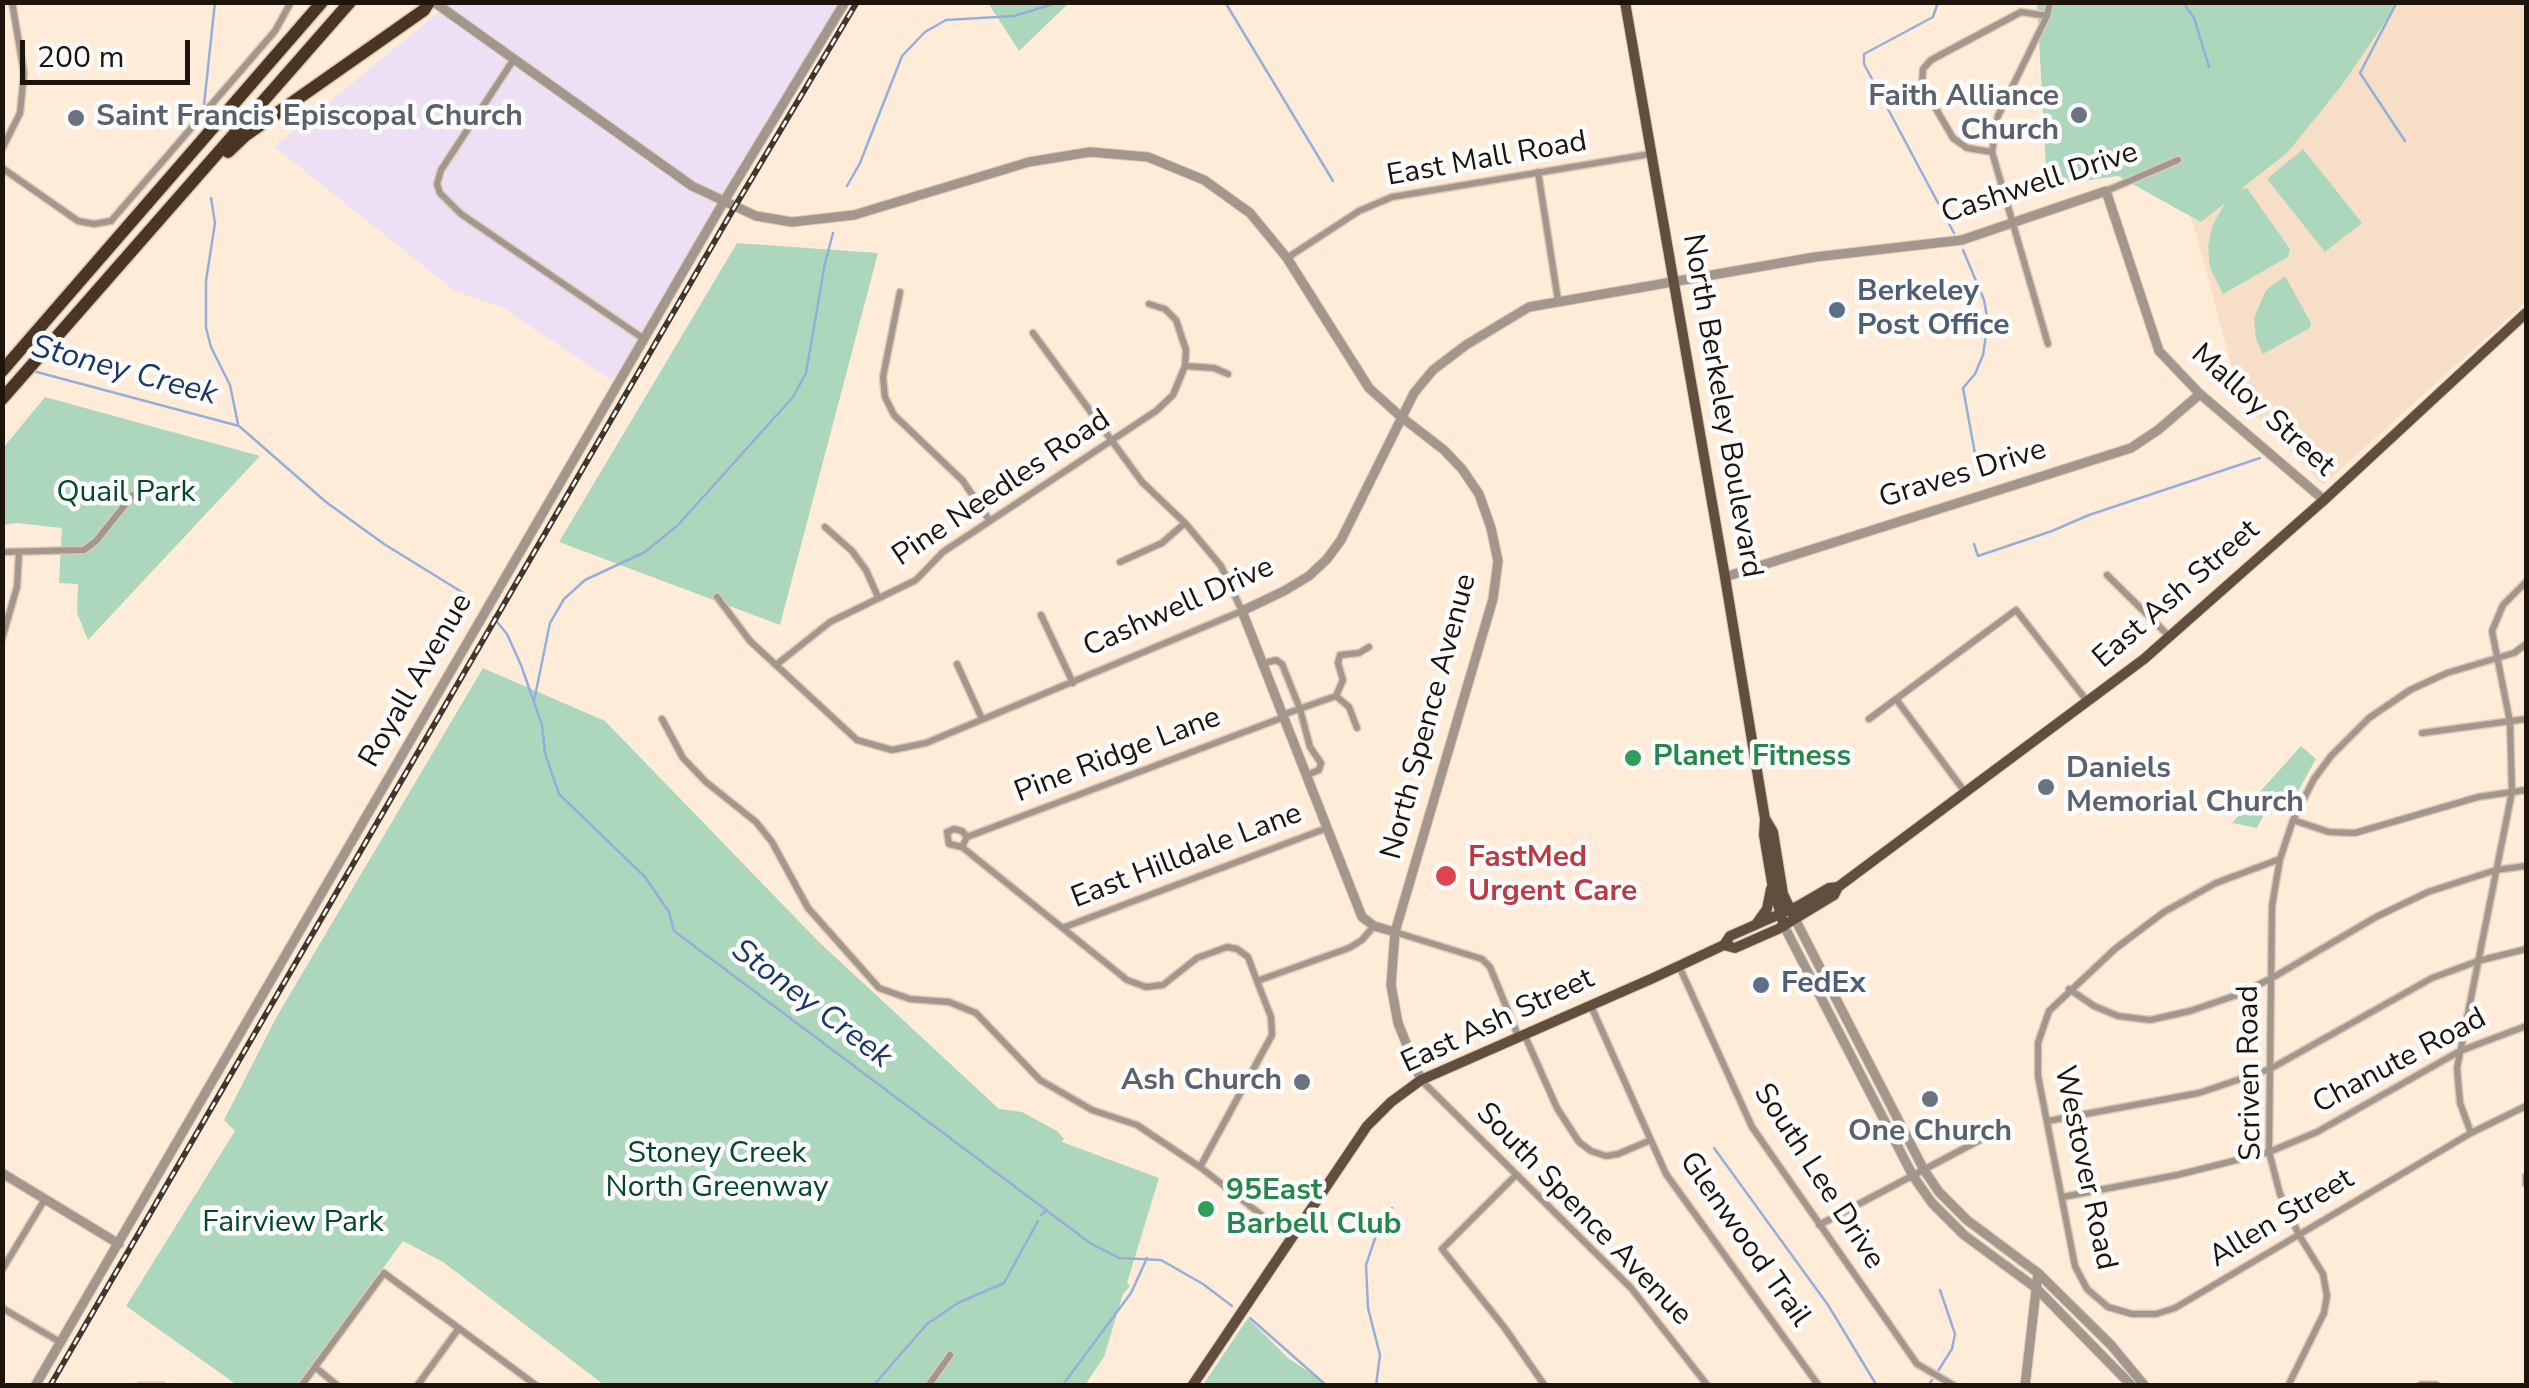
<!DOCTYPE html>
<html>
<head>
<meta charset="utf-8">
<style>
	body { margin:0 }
	#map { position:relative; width:2529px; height:1388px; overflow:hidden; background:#ffecd8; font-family:"Nunito Sans",sans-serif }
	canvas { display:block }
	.frame { position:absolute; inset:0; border:5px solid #1d140c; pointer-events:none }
	.scale { position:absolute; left:20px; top:40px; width:170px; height:45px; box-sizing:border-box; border:5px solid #1d140c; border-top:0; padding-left:12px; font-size:30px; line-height:35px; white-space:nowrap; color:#1d140c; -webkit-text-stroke:8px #fdfdfd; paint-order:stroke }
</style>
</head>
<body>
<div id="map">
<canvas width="2529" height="1388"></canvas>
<div class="frame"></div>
<div class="scale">200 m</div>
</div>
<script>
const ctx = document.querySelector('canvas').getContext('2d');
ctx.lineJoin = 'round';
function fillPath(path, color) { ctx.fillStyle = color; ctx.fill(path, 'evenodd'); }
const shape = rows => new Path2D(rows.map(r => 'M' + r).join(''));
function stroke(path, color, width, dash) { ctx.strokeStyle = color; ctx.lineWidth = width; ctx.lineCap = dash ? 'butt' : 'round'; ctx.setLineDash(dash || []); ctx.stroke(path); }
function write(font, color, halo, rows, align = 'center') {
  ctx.font = font + ' "Nunito Sans",sans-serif'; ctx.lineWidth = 9; ctx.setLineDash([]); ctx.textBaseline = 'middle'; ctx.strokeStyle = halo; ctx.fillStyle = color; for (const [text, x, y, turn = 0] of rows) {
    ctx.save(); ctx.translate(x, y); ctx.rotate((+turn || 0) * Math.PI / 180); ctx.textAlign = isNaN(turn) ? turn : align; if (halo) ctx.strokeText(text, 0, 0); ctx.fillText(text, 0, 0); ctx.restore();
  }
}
fillPath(shape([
	[450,3,848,3,618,385,501,307,455,291,274,147]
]), '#ede0f4');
fillPath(shape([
	[2254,3,2526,3,2526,302,2323,485,2241,401,2182,182]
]), '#f7dfc7');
fillPath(shape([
	[988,3,1069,3,1019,51],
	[2037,3,2398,3,2342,85,2288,152,2241,189,2247,188,2290,249,2288,257,2223,294,2210,268,2208,247,2212,227,2225,203,2201,222,2118,176,2047,186],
	[2303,149,2362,223,2325,252,2267,179],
	[737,243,878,253,780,625,559,542],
	[2285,276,2311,323,2310,328,2263,354,2256,339,2254,318,2266,290],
	[45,397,260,456,88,640,77,613,78,584,59,583,62,528,16,523,3,525,3,448],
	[483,668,605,721,818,941,999,1109,1022,1112,1057,1131,1064,1139,1062,1142,1159,1178,1127,1283,1130,1286,1123,1294,1104,1357,1085,1385,604,1385,443,1262,403,1241,297,1385,237,1385,126,1306,235,1131,224,1120,277,1016],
	[2301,746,2316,759,2284,816,2266,810,2257,828,2232,823],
	[1248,1318,1288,1358,1328,1385,1203,1385]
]), '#acd7bd');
stroke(shape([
	[1225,2,1333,181],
	[1938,2,1933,17,1864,54,1864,64,1954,233],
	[2183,2,2194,18,2209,67],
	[2397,2,2360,73,2405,141],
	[204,105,215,2],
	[847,186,860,163,902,56,925,32,946,20,1014,16,1060,2],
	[211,198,215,223,206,281,206,328,211,347,230,385,238,424],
	[1963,250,1984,300,1988,322,1983,355,1975,374,1963,388,1978,470],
	[33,371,239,426,326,502,384,544,465,594,470,606],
	[1974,544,1978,556,2052,531,2089,515,2260,458],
	[493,617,507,634,521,665,542,725,545,753,559,794,645,877,669,912,674,931,1090,1243,1119,1258,1161,1260,1203,1284,1232,1306],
	[534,701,550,623,564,599,585,580,645,552,678,525,793,397,806,373,825,263,833,233],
	[1714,1148,1828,1305,1877,1386],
	[1041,1215,1047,1210],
	[1250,1318,1327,1386],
	[1938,1371,1952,1349,1955,1334,1940,1290],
	[873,1386,927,1324,958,1303,1004,1283,1038,1221],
	[1062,1386,1131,1293,1147,1258],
	[1376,1386,1380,1355,1368,1308,1366,1265,1383,1215,1392,1208],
	[1928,1386,1932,1380]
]), '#95aeda', 2.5);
const minor = shape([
	[514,59,441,170,437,184,440,193,461,214,644,339],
	[2,149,20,113,24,73,12,2],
	[1992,152,1967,148,1953,138,1922,85,1923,69,1931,60,2021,12,2047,16],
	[2,168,78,221,94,224,111,221,275,31,291,2],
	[1538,172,1558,300],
	[2106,191,2178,160],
	[1287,258,1359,211,1392,197,1650,154],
	[900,292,883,377,885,397,894,415,963,481,990,521],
	[1149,304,1165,309,1176,320,1186,350,1185,366,1214,368,1228,374],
	[2048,344,1992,152,1998,116,2047,16,2050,2],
	[825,527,852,551,866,570,878,597],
	[2,552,84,550,96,541,133,495],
	[1120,562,1162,543,1185,523],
	[2107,575,2170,637],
	[717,597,750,641,857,740,892,750,926,743,1242,611,1221,566,1185,523,1142,482,1033,333],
	[1041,615,1073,683],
	[2,639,17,587,19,553],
	[1265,663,1276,660,1282,664,1300,709,1310,747,1321,763,1319,770,1307,775],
	[957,664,982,719],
	[776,665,830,622,916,580,943,552,1156,411,1173,395,1185,366],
	[1336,696,1343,680,1338,663,1340,655,1359,653,1369,647],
	[1896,699,1965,792],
	[1285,714,1336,696,1349,707,1357,728],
	[662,719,683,758,706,782,756,822,772,842,808,908,879,988,910,999,949,1002,976,1013,1040,1080,1092,1110,1137,1125,1200,1167,1291,1238],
	[1869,719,2016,610,2087,701],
	[2422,733,2526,719],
	[2293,820,2329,832,2355,833,2478,797,2526,790],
	[967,837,1284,717],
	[962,847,949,844,947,832,954,829,962,831,967,837,962,847,1127,980,1146,987,1163,985,1197,958,1227,947,1237,949,1248,957,1257,981],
	[2280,859,2216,883,2164,912,2115,949,2049,1011,2038,1043,2038,1076,2075,1266,2087,1289,2108,1307,2132,1314,2156,1314,2175,1308,2471,1133,2526,1106],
	[1065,927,1327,828],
	[1395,932,1482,959,1490,967,1519,1038],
	[1679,966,1752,1127,1917,1364,1955,1386],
	[2069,989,2094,1006,2118,1016,2150,1020,2190,1011,2237,995,2272,978,2376,917,2428,892,2496,870,2526,866],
	[1591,1006,1666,1174,1819,1386],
	[1525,1036,1557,1108,1579,1142,1591,1151,1606,1156,1618,1154,1651,1140],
	[1421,1080,1631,1288,1708,1386],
	[2048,1121,2199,1093,2270,1069,2432,978,2478,961,2526,949],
	[2471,1133,2460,1103,2457,1068,2512,792,2510,722,2492,631,2503,605,2526,582],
	[1200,1167,1272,1035,1271,1017,1257,981,1349,948,1362,940,1374,926],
	[1516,1175,1442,1249,1504,1327,1545,1386],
	[2526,1176,2526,1184],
	[2063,1197,2177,1175,2269,1152,2317,1132,2460,1051,2526,1026],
	[1819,1225,1999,1130],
	[2,1270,45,1199],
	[2,1308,60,1342],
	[315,1367,338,1386],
	[140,1386,163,1386],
	[301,1386,384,1273,537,1386],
	[417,1386,459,1328],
	[928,1386,950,1355],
	[2288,1386,2324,1313,2327,1296,2323,1274,2299,1235,2280,1194,2269,1152,2272,906,2280,859,2293,820,2314,779,2331,756,2369,718,2410,690,2447,673,2514,653,2526,644]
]);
const tertiary = shape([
	[434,2,692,186,756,216,792,222,854,215,1029,162,1090,152,1148,157,1204,180,1250,213,1287,258,1369,388,1400,416,1444,450,1462,469,1479,494,1491,528,1498,561,1493,599,1395,932,1391,985,1398,1023,1421,1080],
	[1725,577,2131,448,2158,430,2200,394],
	[1795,919,1924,1170,1939,1192,1967,1220,2038,1273,2111,1345,2145,1386],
	[1784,926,1913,1176,1932,1203,1964,1235,2036,1288,2132,1386],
	[1395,932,1374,926,1362,917,1242,611,1284,591,1309,576,1327,559,1341,540,1414,393,1433,370,1466,345,1529,307,1815,257,1962,240,2106,191,2159,351,2200,394,2324,500],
	[2,1173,119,1244],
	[35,1386,723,203,845,2],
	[2025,1386,2038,1273],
	[2421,1386,2436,1386]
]);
const primary = shape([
	[1625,2,1725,577,1765,819,1764,835,1772,883,1784,926],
	[1766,820,1773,832,1783,894,1792,913],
	[1757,923,1767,909,1771,889],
	[1724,945,1735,948,1778,929,1834,895,1838,887,2144,659,2324,500,2526,313],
	[1192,1386,1367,1126,1391,1102,1421,1080,1651,979,1724,945,1730,936,1798,906,1829,888,1838,887]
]);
const motorway = shape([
	[228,152,246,135,424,10,429,2],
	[2,371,322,2],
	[2,399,350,2]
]);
stroke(minor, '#dbc9b7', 9);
stroke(tertiary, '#dbc9b7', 11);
stroke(primary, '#dbc9b7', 12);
stroke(motorway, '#dbc9b7', 15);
stroke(minor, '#a2968d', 6);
stroke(tertiary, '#a2968d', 9);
stroke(primary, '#614e3f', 10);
stroke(motorway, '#4a3524', 12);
const rail = shape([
	[50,1386,734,208,857,2]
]);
stroke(rail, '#40362c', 6);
stroke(rail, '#fdfdfd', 2.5, [8]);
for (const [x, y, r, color] of [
	[2079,115,10,"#6b7280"],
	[76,118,10,"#6b7280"],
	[1837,310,10,"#5c6f8a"],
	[1633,758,10,"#2e9e5b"],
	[2046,787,10,"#6b7280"],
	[1446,876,12,"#e0444e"],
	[1761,985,10,"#5c6f8a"],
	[1302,1082,10,"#6b7280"],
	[1930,1099,10,"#6b7280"],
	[1206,1209,10,"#2e9e5b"]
]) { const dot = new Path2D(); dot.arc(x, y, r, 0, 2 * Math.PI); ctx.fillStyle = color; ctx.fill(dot); stroke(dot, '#fdfdfd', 4); }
write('bold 30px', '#5b616d', '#fdfdfd', [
	["Faith Alliance",2059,98],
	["Church",2059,132],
	["Saint Francis Episcopal Church",96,118,"left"],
	["Daniels",2066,770,"left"],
	["Memorial Church",2066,804,"left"],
	["Ash Church",1282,1082],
	["One Church",1930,1133,"center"]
], 'right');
write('30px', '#1d140c', '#fdfdfd', [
	["East Mall Road",1487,160,-10],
	["Cashwell Drive",2040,184,-18],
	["North Berkeley Boulevard",1721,406,80],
	["Malloy Street",2262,411,42],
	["Graves Drive",1963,475,-17],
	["Pine Needles Road",1002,489,-34],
	["East Ash Street",2177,595,-41],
	["Cashwell Drive",1179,608,-24],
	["Royall Avenue",417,681,-60],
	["North Spence Avenue",1430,717,-75],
	["Pine Ridge Lane",1118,756,-21],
	["East Hilldale Lane",1187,857,-21],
	["East Ash Street",1498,1022,-25],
	["Chanute Road",2400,1062,-28],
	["Scriven Road",2251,1073,-91],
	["Westover Road",2084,1168,78],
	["South Lee Drive",1818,1177,57],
	["South Spence Avenue",1583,1215,46],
	["Allen Street",2282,1219,-31],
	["Glenwood Trail",1744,1240,55]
]);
write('bold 30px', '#4e5e75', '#fdfdfd', [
	["Berkeley",1857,293],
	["Post Office",1857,327],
	["FedEx",1781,985]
], 'left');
write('30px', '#04482c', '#fdfdfd', [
	["Quail Park",126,494],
	["Stoney Creek",717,1155],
	["North Greenway",717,1189],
	["Fairview Park",293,1224]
]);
write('bold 30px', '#27864d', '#fdfdfd', [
	["Planet Fitness",1653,758],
	["95East",1226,1192],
	["Barbell Club",1226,1226]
], 'left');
write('bold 30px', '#be3a42', '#fdfdfd', [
	["FastMed",1468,859],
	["Urgent Care",1468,893]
], 'left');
write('italic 32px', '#19366c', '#fdfdfd', [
	["Stoney Creek",124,372,15],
	["Stoney Creek",811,1005,37]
]);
</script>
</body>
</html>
